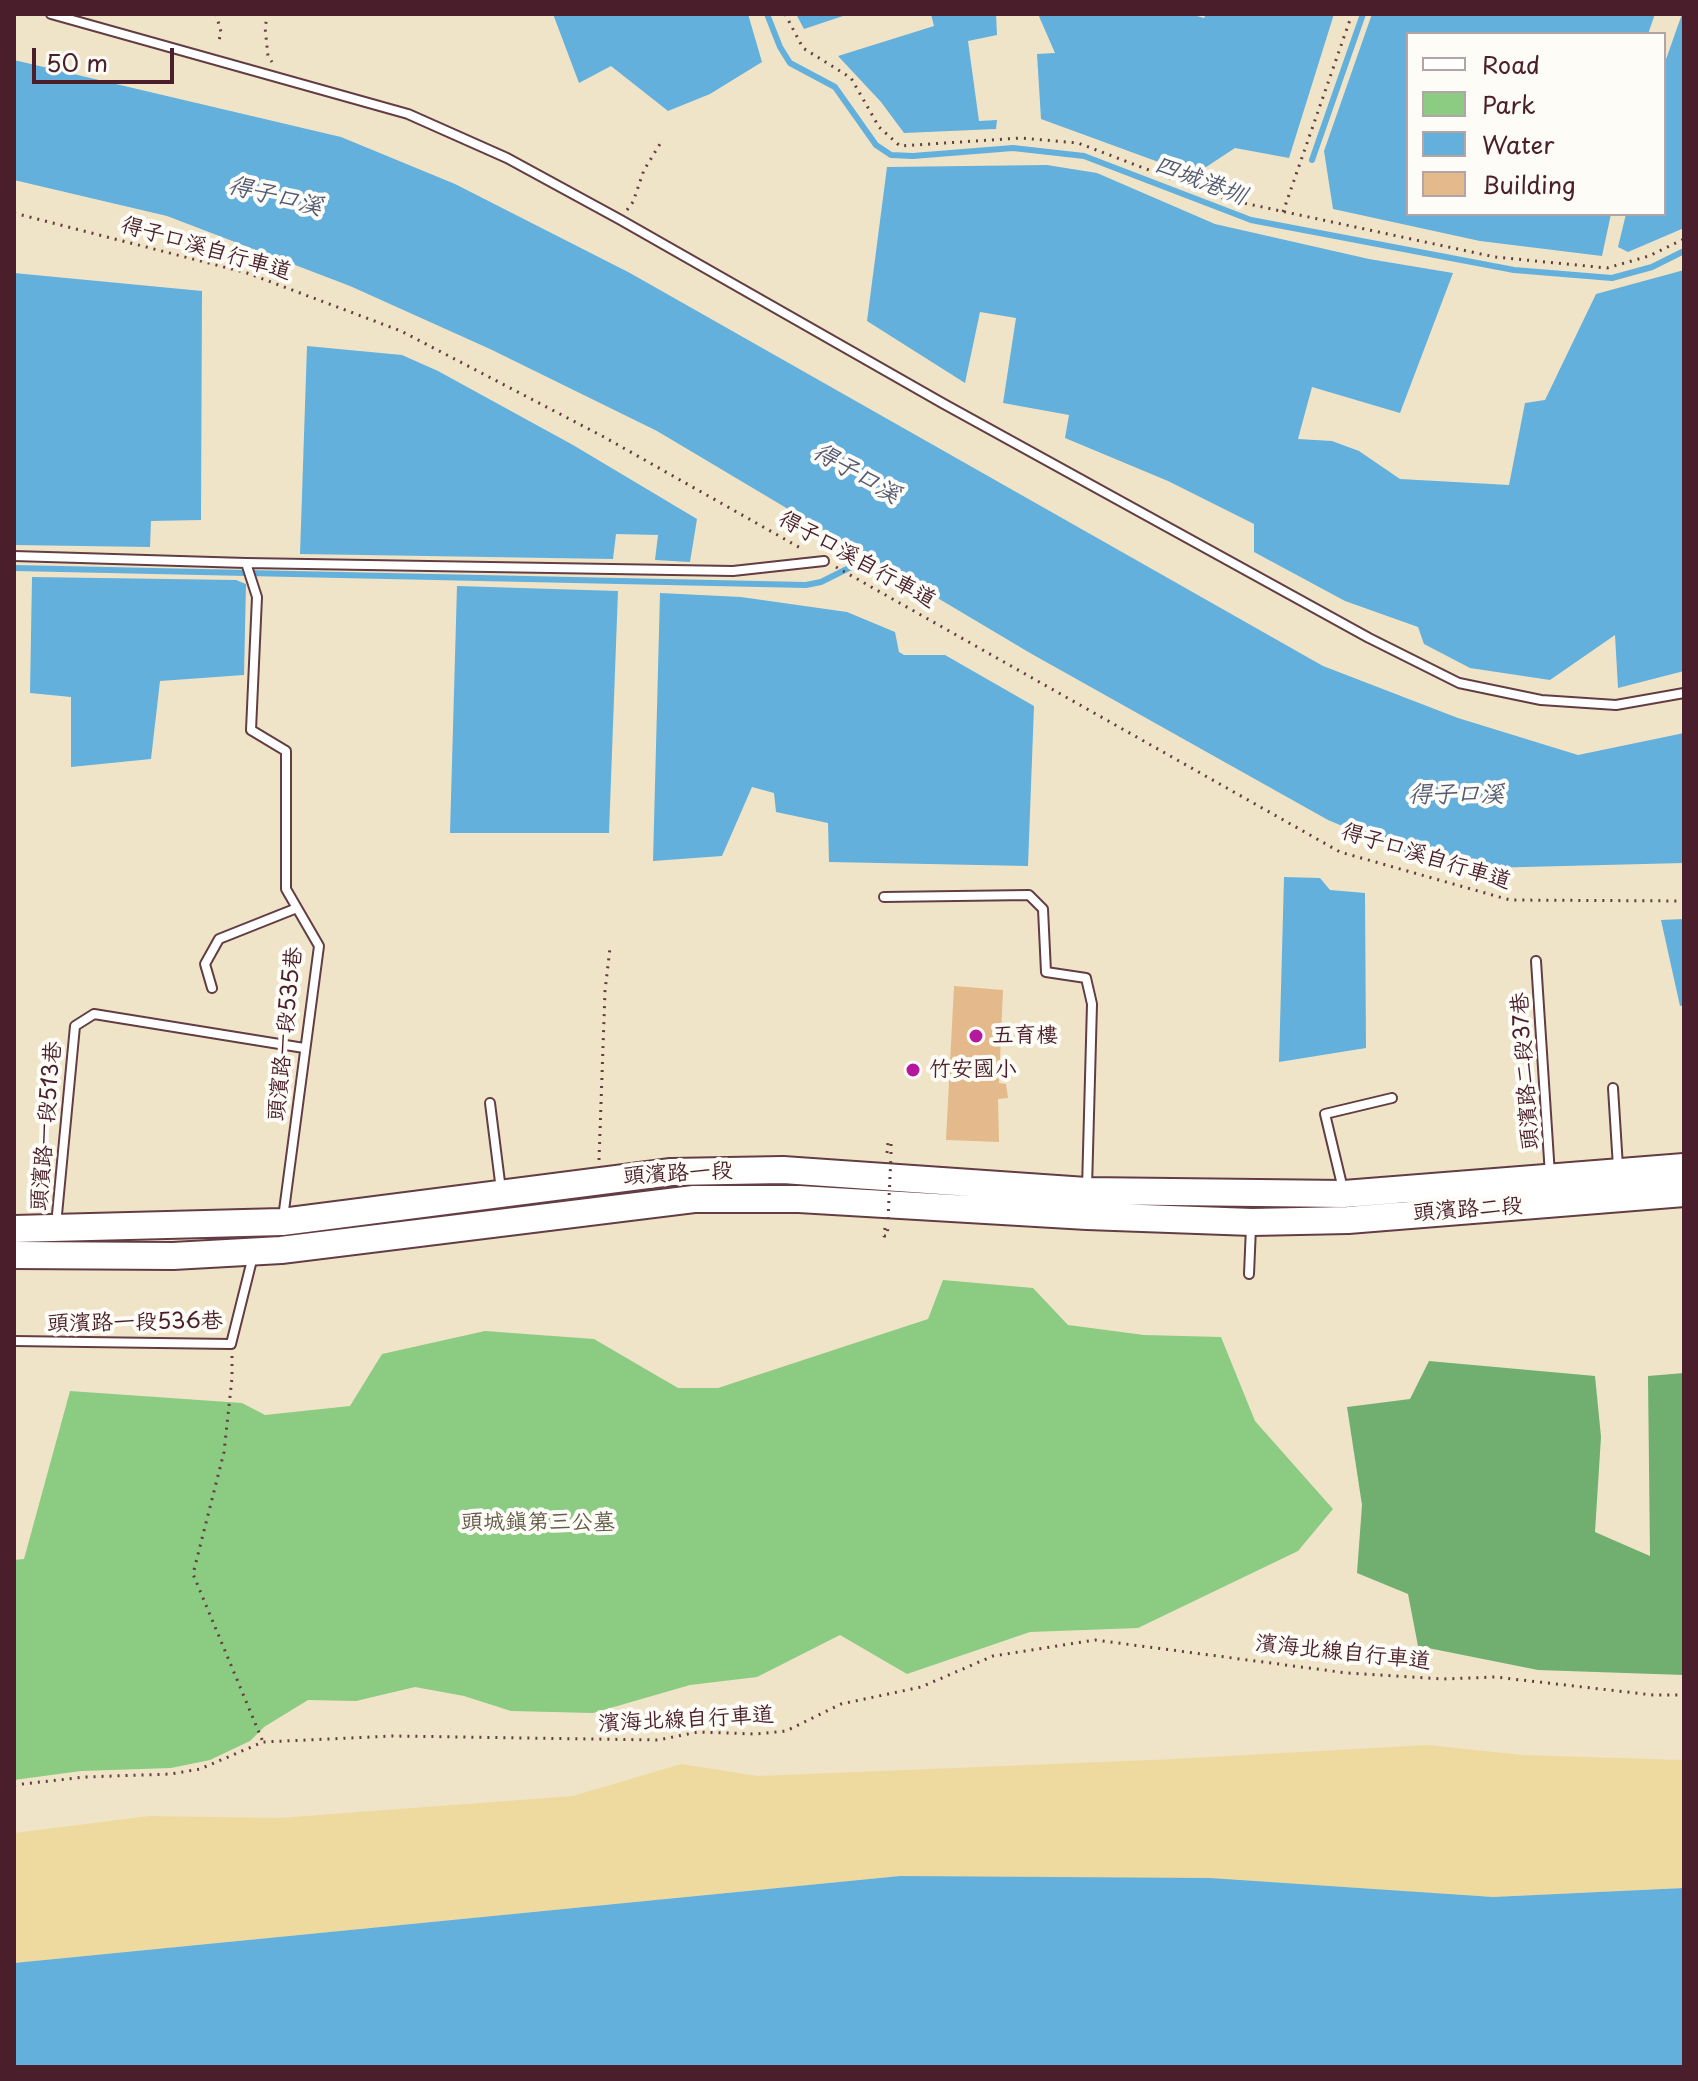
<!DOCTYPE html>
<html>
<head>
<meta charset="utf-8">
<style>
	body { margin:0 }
	#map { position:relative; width:1698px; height:2081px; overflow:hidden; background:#f0e4c8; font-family:"Playpen Sans",sans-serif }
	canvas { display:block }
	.frame { position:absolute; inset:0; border:16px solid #4a1f2b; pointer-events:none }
	.legend { position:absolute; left:1406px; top:32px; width:260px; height:184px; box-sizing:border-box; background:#fdfcf7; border:2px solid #b5a4a5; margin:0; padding:10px 14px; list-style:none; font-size:24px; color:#4a1f2b }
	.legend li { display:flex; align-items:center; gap:16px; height:40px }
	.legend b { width:40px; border:2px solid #b5a4a5 }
	.scale { position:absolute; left:32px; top:48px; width:142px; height:36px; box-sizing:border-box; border:4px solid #4a1f2b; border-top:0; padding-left:10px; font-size:24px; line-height:28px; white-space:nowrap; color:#4a1f2b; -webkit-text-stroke:6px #fdfcf7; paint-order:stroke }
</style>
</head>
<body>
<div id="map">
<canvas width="1698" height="2081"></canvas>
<div class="frame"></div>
<ul class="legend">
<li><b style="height:10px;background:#fff"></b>Road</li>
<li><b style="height:22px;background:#8bcb82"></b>Park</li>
<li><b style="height:22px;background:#63b0dd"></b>Water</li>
<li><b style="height:22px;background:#e4b98b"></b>Building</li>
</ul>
<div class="scale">50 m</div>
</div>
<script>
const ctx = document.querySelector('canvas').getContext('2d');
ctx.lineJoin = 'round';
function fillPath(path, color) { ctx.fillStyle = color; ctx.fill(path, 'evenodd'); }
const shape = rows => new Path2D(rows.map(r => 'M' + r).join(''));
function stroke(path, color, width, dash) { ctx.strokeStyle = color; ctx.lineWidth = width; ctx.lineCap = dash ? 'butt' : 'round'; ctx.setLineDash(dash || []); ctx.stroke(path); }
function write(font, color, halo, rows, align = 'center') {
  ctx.font = font + ' "Playpen Sans","LXGW WenKai TC",sans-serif'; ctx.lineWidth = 8; ctx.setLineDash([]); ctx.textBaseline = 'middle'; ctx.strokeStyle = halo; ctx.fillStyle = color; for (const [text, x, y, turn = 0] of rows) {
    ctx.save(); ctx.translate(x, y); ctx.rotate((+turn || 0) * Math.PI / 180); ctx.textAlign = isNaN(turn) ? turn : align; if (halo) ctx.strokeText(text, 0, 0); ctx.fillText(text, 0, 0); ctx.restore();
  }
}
fillPath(shape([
	[943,1280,1033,1288,1068,1325,1144,1335,1221,1337,1255,1421,1333,1509,1298,1551,1138,1628,1030,1632,907,1674,840,1635,757,1677,690,1685,593,1713,511,1711,464,1696,415,1687,356,1701,308,1700,264,1727,250,1741,210,1760,171,1768,81,1771,14,1780,14,1560,24,1559,70,1391,242,1403,265,1415,350,1406,382,1354,485,1331,594,1339,678,1388,718,1388,928,1319]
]), '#8bcb82');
fillPath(shape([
	[1429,1361,1595,1376,1601,1437,1595,1532,1650,1556,1648,1376,1684,1373,1684,1675,1538,1670,1418,1646,1408,1594,1357,1573,1362,1505,1347,1407,1410,1399]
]), '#70af70');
fillPath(shape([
	[1428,1745,1523,1755,1684,1760,1684,1888,1493,1897,900,1876,14,1963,14,1833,149,1816,279,1818,573,1796,681,1764,758,1776,1175,1759]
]), '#eeda9e');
fillPath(shape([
	[553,14,748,14,762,62,710,94,668,111,611,66,579,83],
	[796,14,849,14,804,29],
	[931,14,996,14,997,35,968,41,979,121,997,120,996,129,904,133,881,102,838,56,934,26],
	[1038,14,1190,14,1204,18,1206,14,1334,14,1289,158,1235,148,1194,175,1041,119,1037,54,1055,53],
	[1372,14,1655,14,1648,34,1408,34,1408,214,1611,214,1602,256,1480,241,1333,209,1324,151],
	[1682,14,1684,14,1684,228,1628,252,1618,247,1626,214,1664,214,1664,65],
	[14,60,341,137,455,184,630,273,1323,666,1458,718,1578,755,1684,733,1684,863,1445,869,1328,820,1030,653,657,431,490,349,350,286,167,216,14,180],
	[1047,165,1097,173,1215,224,1369,259,1453,273,1400,413,1312,387,1298,439,1332,441,1359,451,1400,479,1509,485,1525,403,1545,400,1596,294,1684,270,1684,671,1618,688,1615,635,1550,680,1470,668,1424,644,1418,627,1345,601,1254,552,1254,524,1168,481,1065,438,1069,415,1003,403,1016,318,980,312,965,383,867,321,887,167],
	[14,273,202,291,201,520,151,521,150,547,14,545],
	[307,346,402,355,438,371,573,445,697,519,690,562,655,560,658,535,616,534,613,559,300,554],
	[32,577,236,580,246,584,244,675,160,681,151,759,71,767,71,697,30,693],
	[457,586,618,591,609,833,450,833],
	[660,593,741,597,847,612,895,632,899,652,904,655,945,655,1034,706,1028,866,829,862,828,823,776,812,774,793,752,787,722,856,653,861],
	[1284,877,1320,878,1330,890,1365,893,1366,1048,1279,1062],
	[1684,919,1684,1005,1680,1006,1661,920],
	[900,1876,1210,1878,1493,1897,1684,1888,1684,2067,14,2067,14,1963]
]), '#63b0dd');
stroke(shape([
	[767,14,780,47,790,63,835,87,876,145,891,155,913,156,1013,148,1084,156,1251,220,1514,270,1612,278,1652,267,1684,251],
	[1312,160,1363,14],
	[14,568,806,585,821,582,875,555]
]), '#63b0dd', 6);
fillPath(shape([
	[954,986,1003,990,999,1083,1006,1084,1008,1098,998,1099,999,1142,946,1140]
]), '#e4b98b');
const service = shape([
	[51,14,408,114,507,158,619,219,944,404,1369,638,1459,683,1541,700,1616,705,1684,693],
	[14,556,246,563,733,571,824,561],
	[246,563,257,597,251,730,286,751,286,889,319,946,283,1218],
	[884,897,1029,895,1043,909,1046,972,1086,978,1092,1004,1087,1188],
	[1536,961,1550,1175],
	[212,988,205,964,219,939,297,908],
	[1613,1088,1618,1167],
	[490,1103,501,1190],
	[1343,1189,1325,1114,1392,1098],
	[56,1225,75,1026,94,1014,304,1048],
	[1249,1274,1251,1227],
	[14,1341,231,1344,253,1256]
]);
const primary = shape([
	[14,1229,282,1222,671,1172,783,1170,1086,1191,1344,1194,1684,1167],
	[14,1255,173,1256,281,1250,694,1199,799,1199,1087,1216,1252,1222,1348,1220,1684,1193]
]);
stroke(service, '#633d43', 12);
stroke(primary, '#633d43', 30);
stroke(shape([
	[216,14,221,32,218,45],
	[268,14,265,27,268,56,272,62],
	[785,14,803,48,851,78,879,127,900,146,1021,138,1078,143,1225,199,1495,257,1607,268,1649,256,1684,239],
	[627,210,633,202,644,170,660,144],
	[1283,212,1352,14],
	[14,213,247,273,401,331,604,437,804,550],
	[836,567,1340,852,1510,900,1684,901],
	[887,1153,888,1142,891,1142,891,1155],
	[599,1160,605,991,610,948],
	[885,1228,884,1236,887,1236,888,1227],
	[232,1356,232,1378,224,1452,193,1574,263,1742],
	[14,1785,85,1777,171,1774,200,1769,263,1742,393,1736,658,1740,698,1732,755,1734,786,1731,841,1704,921,1687,993,1656,1095,1640,1347,1673,1443,1679,1495,1677,1653,1695,1684,1695]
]), '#633d43', 3, [2, 6]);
stroke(service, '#fff', 8);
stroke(primary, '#fff', 26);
stroke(shape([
	[888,1219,891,1156]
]), '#633d43', 3, [2, 6]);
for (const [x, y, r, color] of [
	[976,1036,8,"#b5179e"],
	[913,1070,8,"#b5179e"]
]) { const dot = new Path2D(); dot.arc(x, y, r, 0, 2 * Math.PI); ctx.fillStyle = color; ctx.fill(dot); stroke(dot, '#fdfcf7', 3); }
write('22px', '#4a1f2b', '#fdfcf7', [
	["得子口溪自行車道",206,249,16],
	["得子口溪自行車道",857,560,29],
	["得子口溪自行車道",1426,857,17],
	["頭濱路一段535巷",286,1034,-84],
	["頭濱路二段37巷",1526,1071,-94],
	["頭濱路一段513巷",47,1126,-85],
	["頭濱路一段",678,1174,-3],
	["頭濱路二段",1468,1210,-4],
	["頭濱路一段536巷",135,1323,-1],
	["濱海北線自行車道",1343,1653,6],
	["濱海北線自行車道",686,1720,-3]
]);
write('22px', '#4a1f2b', '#fdfcf7', [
	["五育樓",992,1036],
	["竹安國小",929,1070]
], 'left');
write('22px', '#615b49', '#fdfcf7', [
	["頭城鎮第三公墓",538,1523]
]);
write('italic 24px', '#545972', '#fdfcf7', [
	["四城港圳",1200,181,21],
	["得子口溪",275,197,14],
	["得子口溪",856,474,30],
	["得子口溪",1456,795]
]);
</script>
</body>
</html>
